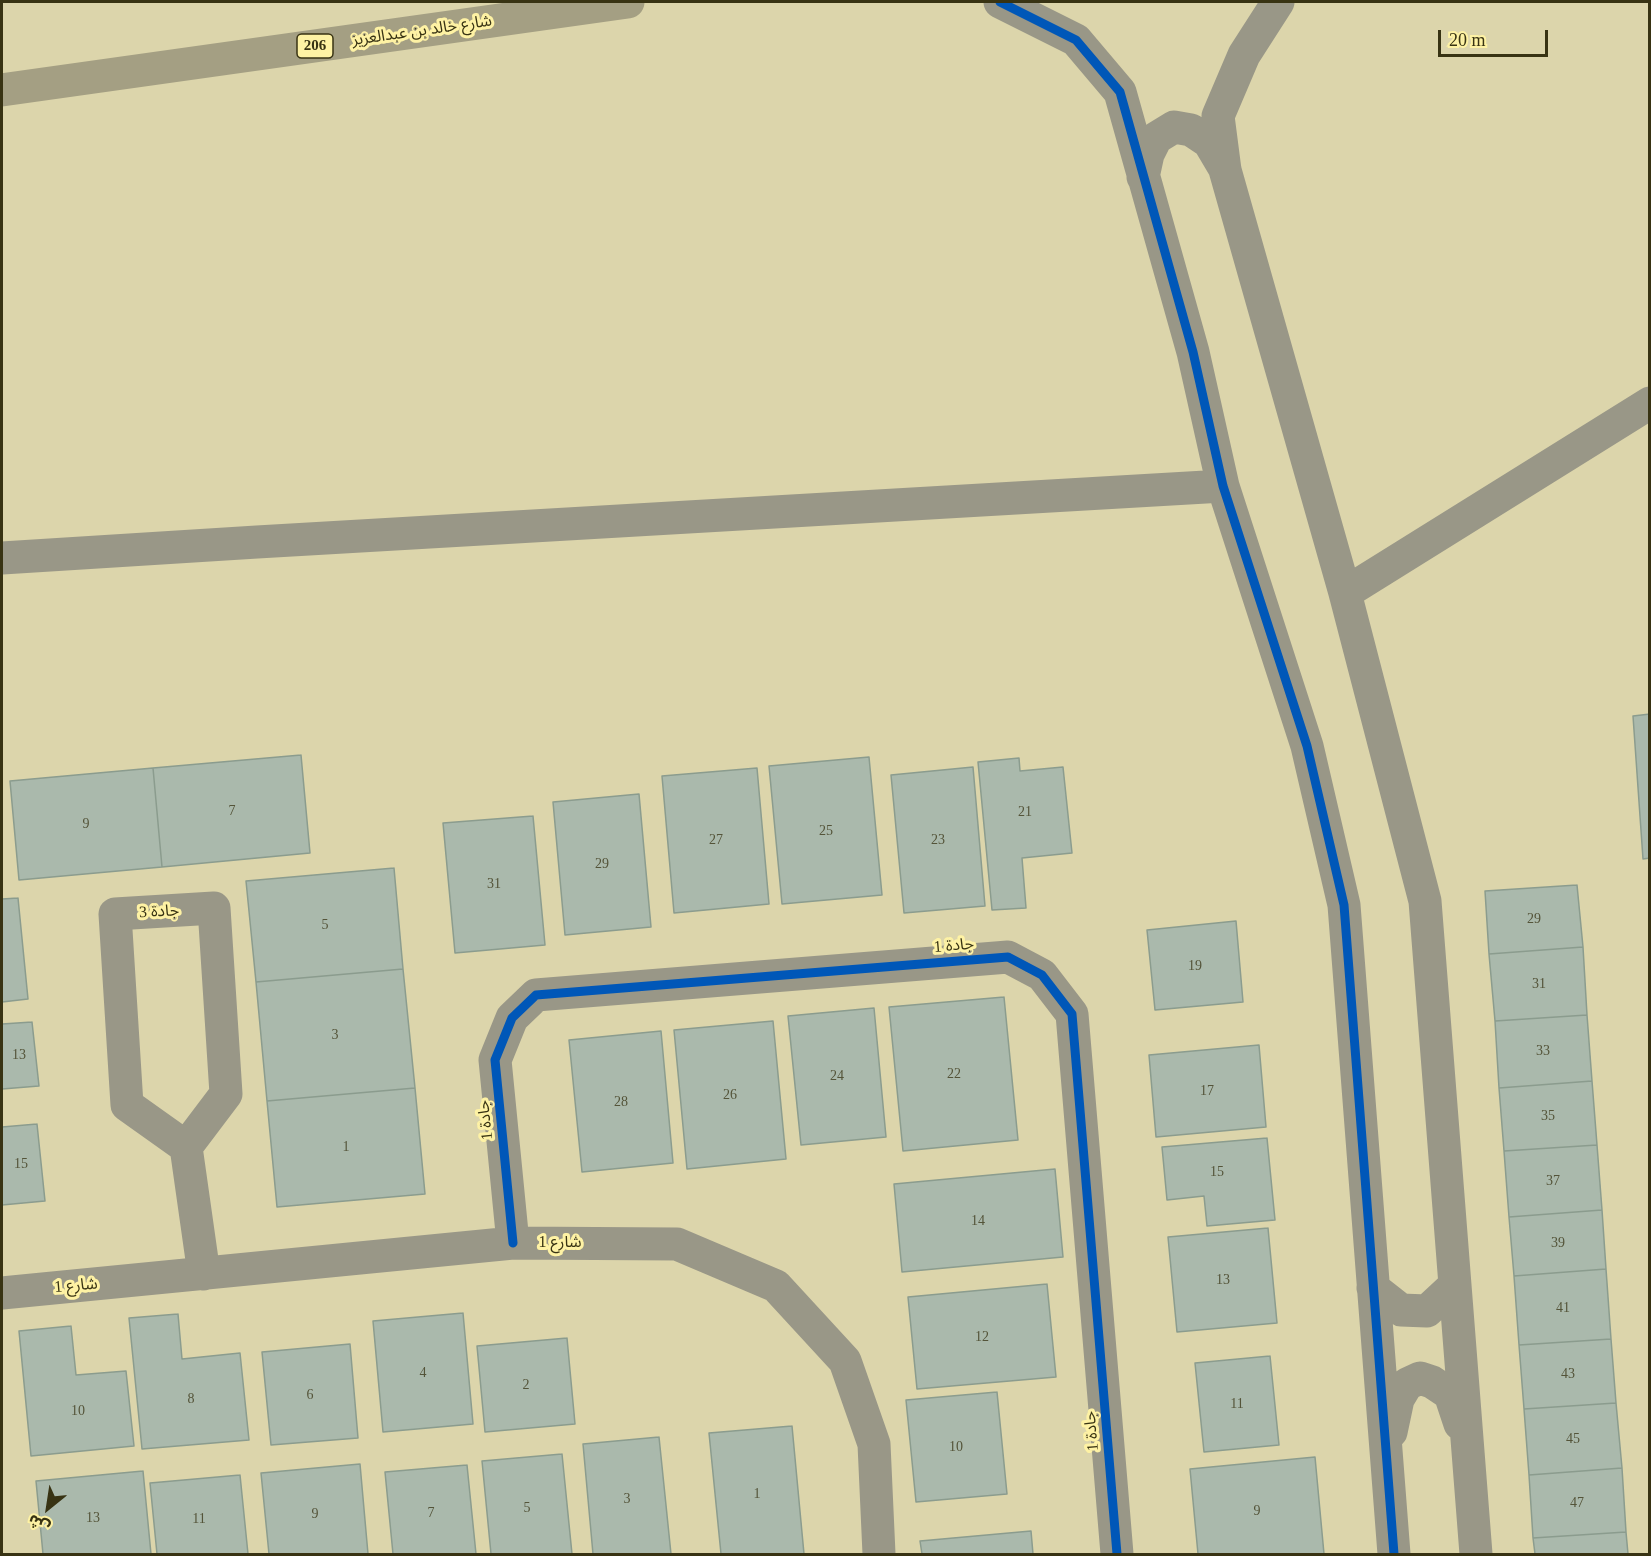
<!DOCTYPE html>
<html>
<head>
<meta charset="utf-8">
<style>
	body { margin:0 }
	#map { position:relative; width:1651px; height:1556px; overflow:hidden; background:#dcd5ab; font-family:"Times New Roman","Noto Sans Arabic",serif }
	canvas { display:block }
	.frame { position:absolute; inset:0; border:3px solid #383313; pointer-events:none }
	.north { position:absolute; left:18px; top:1478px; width:60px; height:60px; -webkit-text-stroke:4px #fef2a4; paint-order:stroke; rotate:210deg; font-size:16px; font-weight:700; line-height:24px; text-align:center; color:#383313 }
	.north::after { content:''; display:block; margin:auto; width:21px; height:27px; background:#383313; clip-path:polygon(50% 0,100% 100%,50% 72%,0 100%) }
	.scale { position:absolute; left:1438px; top:30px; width:110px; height:27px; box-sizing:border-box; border:3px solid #383313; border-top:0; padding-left:8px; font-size:18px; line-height:21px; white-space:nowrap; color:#383313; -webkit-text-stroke:4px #fef2a4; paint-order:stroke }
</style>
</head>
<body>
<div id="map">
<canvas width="1651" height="1556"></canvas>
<div class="frame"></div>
<div class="north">ش</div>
<div class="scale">20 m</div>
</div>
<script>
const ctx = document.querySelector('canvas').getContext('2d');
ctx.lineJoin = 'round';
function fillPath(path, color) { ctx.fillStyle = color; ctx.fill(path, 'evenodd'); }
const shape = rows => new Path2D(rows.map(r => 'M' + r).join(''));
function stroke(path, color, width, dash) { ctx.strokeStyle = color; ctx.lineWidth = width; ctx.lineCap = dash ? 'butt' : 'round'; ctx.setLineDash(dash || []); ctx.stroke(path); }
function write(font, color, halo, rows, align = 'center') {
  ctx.font = font + ' "Times New Roman","Noto Sans Arabic",serif'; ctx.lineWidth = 6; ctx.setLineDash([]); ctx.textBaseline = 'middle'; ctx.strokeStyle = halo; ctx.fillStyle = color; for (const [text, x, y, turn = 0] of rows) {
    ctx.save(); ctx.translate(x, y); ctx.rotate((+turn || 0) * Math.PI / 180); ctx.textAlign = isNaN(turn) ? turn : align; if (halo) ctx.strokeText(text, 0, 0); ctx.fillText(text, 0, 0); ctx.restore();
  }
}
const building = shape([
	[1650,714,1650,858,1643,859,1633,716,1650,714],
	[301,755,310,853,162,867,153,768,301,755],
	[869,757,882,895,782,904,769,766,869,757],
	[1019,758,1020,771,1063,767,1072,853,1022,858,1026,908,992,910,978,762,1019,758],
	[973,767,985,906,904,913,891,775,973,767],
	[153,768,162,867,19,880,10,781,153,768],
	[757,768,769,904,674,913,662,776,757,768],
	[639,794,651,927,565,935,553,802,639,794],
	[533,816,545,945,455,953,443,823,533,816],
	[394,868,403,969,256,982,246,881,394,868],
	[1577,885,1583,947,1489,954,1485,891,1577,885],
	[18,898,28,999,2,1002,2,899,18,898],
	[1236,921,1243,1002,1155,1010,1147,930,1236,921],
	[1583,947,1587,1015,1495,1021,1489,954,1583,947],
	[403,969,415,1088,267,1101,256,982,403,969],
	[1004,997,1018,1140,903,1151,889,1007,1004,997],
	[874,1008,886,1137,801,1145,788,1016,874,1008],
	[1587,1015,1592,1081,1499,1088,1495,1021,1587,1015],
	[773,1021,786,1159,687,1169,674,1030,773,1021],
	[32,1022,39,1086,2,1089,2,1024,32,1022],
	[661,1031,673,1163,582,1172,569,1040,661,1031],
	[1259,1045,1266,1127,1156,1137,1149,1055,1259,1045],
	[1592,1081,1597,1145,1504,1151,1499,1088,1592,1081],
	[415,1088,425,1194,277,1207,267,1101,415,1088],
	[37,1124,45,1201,2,1205,2,1127,37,1124],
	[1267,1138,1275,1220,1207,1226,1204,1196,1167,1200,1162,1147,1267,1138],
	[1597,1145,1602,1210,1509,1217,1504,1151,1597,1145],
	[1055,1169,1063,1257,902,1272,894,1184,1055,1169],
	[1602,1210,1606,1269,1514,1276,1509,1217,1602,1210],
	[1268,1228,1277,1323,1177,1332,1168,1237,1268,1228],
	[1606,1269,1611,1339,1519,1345,1514,1276,1606,1269],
	[1047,1284,1056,1377,917,1389,908,1297,1047,1284],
	[463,1313,473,1424,383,1432,373,1321,463,1313],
	[178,1314,182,1359,240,1353,249,1440,142,1449,129,1318,178,1314],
	[71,1326,76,1375,126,1371,134,1446,31,1456,19,1331,71,1326],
	[567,1338,575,1424,485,1432,477,1346,567,1338],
	[1611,1339,1616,1403,1524,1409,1519,1345,1611,1339],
	[350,1344,358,1438,271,1445,262,1352,350,1344],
	[1270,1356,1279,1445,1204,1452,1195,1363,1270,1356],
	[997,1392,1007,1494,916,1502,906,1400,997,1392],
	[1616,1403,1622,1468,1529,1475,1524,1409,1616,1403],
	[792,1426,804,1554,721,1554,709,1433,792,1426],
	[659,1437,671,1554,593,1554,583,1444,659,1437],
	[562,1454,572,1554,491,1554,482,1461,562,1454],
	[1315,1457,1324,1554,1198,1554,1190,1469,1315,1457],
	[360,1464,368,1554,269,1554,261,1473,360,1464],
	[467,1465,476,1554,393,1554,385,1472,467,1465],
	[1622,1468,1626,1532,1533,1538,1529,1475,1622,1468],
	[143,1471,151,1554,43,1554,36,1481,143,1471],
	[240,1475,248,1554,157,1554,150,1483,240,1475],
	[1031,1531,1033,1554,922,1554,920,1541,1031,1531],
	[1626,1532,1628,1554,1535,1554,1533,1538,1626,1532]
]);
fillPath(building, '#aab9ac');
stroke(building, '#8b9c8e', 1.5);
stroke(shape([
	[1000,2,1076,40,1120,92,1193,352,1223,486,1307,746,1344,905,1394,1554],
	[1278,2,1244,55,1218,116,1225,170,1345,593,1425,901,1476,1554],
	[1143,177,1148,154,1156,138,1174,127,1191,130,1209,142,1225,169],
	[2,558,257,542,1223,486],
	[1345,593,1650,403],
	[186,1147,127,1105,115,914,214,908,226,1094,186,1147,204,1274],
	[513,1243,495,1060,512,1018,536,995,1008,957,1042,975,1072,1014,1117,1554],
	[1373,1288,1401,1310,1427,1311,1455,1285],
	[2,1293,513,1243,677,1244,776,1286,845,1361,874,1444,879,1554],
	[1391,1432,1398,1399,1407,1384,1420,1378,1432,1382,1450,1394,1460,1424]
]), '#999787', 33);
stroke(shape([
	[2,90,628,2]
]), '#a49f83', 33);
stroke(shape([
	[1000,2,1076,40,1120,92,1193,352,1223,486,1307,746,1344,905,1394,1554],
	[513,1243,495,1060,512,1018,536,995,1008,957,1042,975,1072,1014,1117,1554]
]), '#0057b8', 9);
write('14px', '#545439', null, [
	["7",232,811],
	["21",1025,812],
	["9",86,824],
	["25",826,831],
	["27",716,840],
	["23",938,840],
	["29",602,864],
	["31",494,884],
	["29",1534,919],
	["5",325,925],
	["19",1195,966],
	["31",1539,984],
	["3",335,1035],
	["33",1543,1051],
	["13",19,1055],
	["22",954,1074],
	["24",837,1076],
	["17",1207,1091],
	["26",730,1095],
	["28",621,1102],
	["35",1548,1116],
	["1",346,1147],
	["15",21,1164],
	["15",1217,1172],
	["37",1553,1181],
	["14",978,1221],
	["39",1558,1243],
	["13",1223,1280],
	["41",1563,1308],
	["12",982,1337],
	["4",423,1373],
	["43",1568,1374],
	["2",526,1385],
	["6",310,1395],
	["8",191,1399],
	["11",1237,1404],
	["10",78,1411],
	["45",1573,1439],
	["10",956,1447],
	["1",757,1494],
	["3",627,1499],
	["47",1577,1503],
	["5",527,1508],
	["9",1257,1511],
	["7",431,1513],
	["9",315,1514],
	["13",93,1518],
	["11",199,1519]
]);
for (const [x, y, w] of [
	[315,46,36]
]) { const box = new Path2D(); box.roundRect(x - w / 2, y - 12, w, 24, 4.5); ctx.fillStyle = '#fef2a4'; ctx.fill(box); stroke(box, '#383313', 1.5); }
write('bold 15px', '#383313', null, [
	["206",315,46]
]);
write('16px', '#383313', '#fef2a4', [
	["شارع خالد بن عبدالعزيز",422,31,-8],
	["جادة 3",159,912,-3],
	["جادة 1",954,946,-5],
	["جادة 1",486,1120,-96],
	["شارع 1",560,1243],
	["شارع 1",76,1286,-5],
	["جادة 1",1092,1431,-95]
]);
</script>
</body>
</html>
